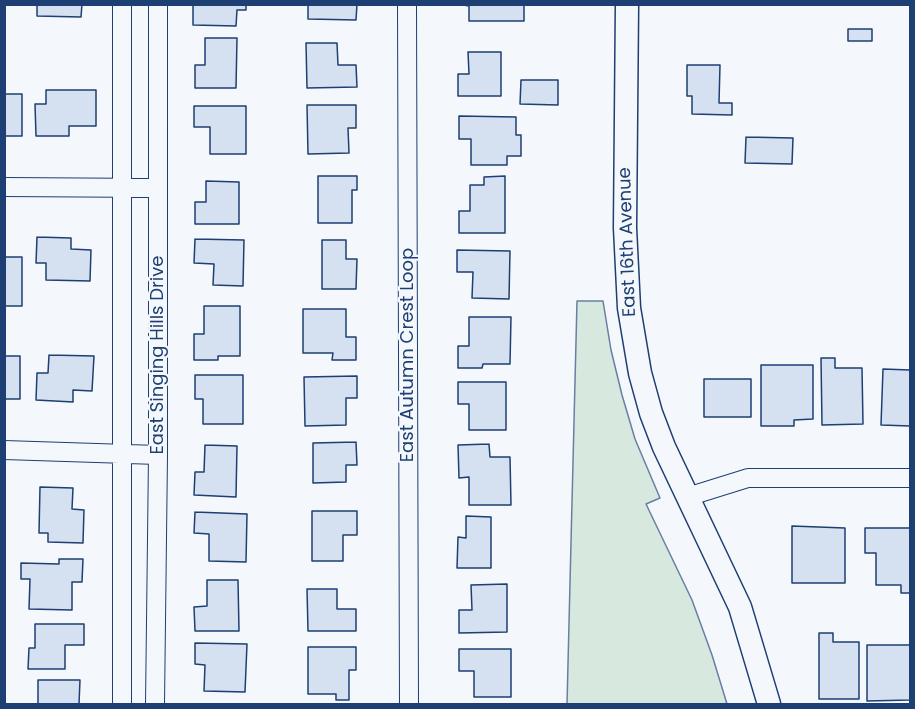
<!DOCTYPE html>
<html>
<head>
<meta charset="utf-8">
<style>
	body { margin:0 }
	#map { position:relative; width:915px; height:709px; overflow:hidden; background:#f4f7fb; font-family:Poppins,sans-serif }
	canvas { display:block }
	.frame { position:absolute; inset:0; border:6px solid #1d3f73; pointer-events:none }
</style>
</head>
<body>
<div id="map">
<canvas width="915" height="709"></canvas>
<div class="frame"></div>
</div>
<script>
const ctx = document.querySelector('canvas').getContext('2d');
ctx.lineJoin = 'round';
function fillPath(path, color) { ctx.fillStyle = color; ctx.fill(path, 'evenodd'); }
const shape = rows => new Path2D(rows.map(r => 'M' + r).join(''));
function stroke(path, color, width, dash) { ctx.strokeStyle = color; ctx.lineWidth = width; ctx.lineCap = dash ? 'butt' : 'round'; ctx.setLineDash(dash || []); ctx.stroke(path); }
function write(font, color, halo, rows, align = 'center') {
  ctx.font = font + ' Poppins,sans-serif'; ctx.lineWidth = 4.5; ctx.setLineDash([]); ctx.textBaseline = 'middle'; ctx.strokeStyle = halo; ctx.fillStyle = color; for (const [text, x, y, turn = 0] of rows) {
    ctx.save(); ctx.translate(x, y); ctx.rotate((+turn || 0) * Math.PI / 180); ctx.textAlign = isNaN(turn) ? turn : align; if (halo) ctx.strokeText(text, 0, 0); ctx.fillText(text, 0, 0); ctx.restore();
  }
}
const green = shape([
	[577,301,603,301,611,350,622,395,635,439,660,498,646,504,692,600,712,655,727,704,567,704,577,301]
]);
fillPath(green, '#d7e8df');
stroke(green, '#687fa3', 1.5);
const building = shape([
	[37,4,82,4,81,17,37,16,37,4],
	[193,4,246,4,246,10,237,10,236,26,193,25,193,4],
	[308,4,357,4,356,20,308,19,308,4],
	[458,4,524,4,524,21,469,21,469,6,458,4],
	[848,29,872,29,872,41,848,41,848,29],
	[205,38,237,38,236,88,195,88,195,65,205,65,205,38],
	[306,43,337,43,338,65,356,65,357,87,307,88,306,43],
	[468,52,501,52,501,96,458,96,458,74,469,74,468,52],
	[687,65,720,65,719,103,732,103,732,115,692,114,692,96,687,96,687,65],
	[521,80,558,80,558,105,520,104,521,80],
	[46,90,96,90,96,126,69,126,69,136,36,136,35,104,46,104,46,90],
	[4,94,22,94,22,136,4,136,4,94],
	[307,105,356,105,356,128,348,128,349,153,308,154,307,105],
	[194,106,246,106,246,154,210,154,210,127,194,127,194,106],
	[459,116,516,117,516,135,521,135,521,156,507,156,507,165,471,165,471,139,459,139,459,116],
	[746,137,793,138,792,164,745,163,746,137],
	[318,176,357,176,357,190,352,190,352,223,318,223,318,176],
	[505,176,505,233,459,233,459,211,470,211,470,185,484,185,484,177,505,176],
	[206,181,239,182,239,224,195,224,195,202,206,202,206,181],
	[37,237,71,238,71,249,91,250,90,281,46,280,46,263,36,263,37,237],
	[195,239,244,240,243,286,213,285,214,264,194,263,195,239],
	[322,240,346,240,346,259,357,259,356,289,322,289,322,240],
	[457,250,510,251,509,299,472,298,473,272,457,272,457,250],
	[4,257,22,257,22,306,4,306,4,257],
	[204,306,240,306,240,356,218,356,218,360,194,360,194,334,204,334,204,306],
	[303,309,346,309,346,337,356,337,356,360,332,360,333,353,303,353,303,309],
	[469,317,511,317,510,364,483,364,482,368,458,368,458,346,469,346,469,317],
	[49,355,94,356,92,391,73,390,73,402,36,400,37,373,48,373,49,355],
	[4,356,20,356,20,399,4,399,4,356],
	[821,358,835,358,835,368,862,368,863,424,822,425,821,358],
	[761,365,813,365,813,419,794,420,794,426,761,426,761,365],
	[883,369,910,370,910,426,881,425,883,369],
	[195,375,243,375,243,424,203,424,203,399,195,399,195,375],
	[357,376,357,398,346,398,346,425,305,426,304,377,357,376],
	[704,379,751,379,751,417,704,417,704,379],
	[458,382,506,382,506,430,469,430,469,404,458,404,458,382],
	[356,442,357,465,346,465,346,482,313,483,313,443,356,442],
	[489,444,490,457,510,457,511,505,469,505,469,477,459,478,458,445,489,444],
	[205,445,237,446,236,497,194,495,195,472,204,472,205,445],
	[40,487,73,488,72,509,84,510,83,543,48,542,48,533,39,533,40,487],
	[312,511,357,511,357,535,343,535,343,561,312,561,312,511],
	[195,512,247,514,246,562,209,561,209,534,194,533,195,512],
	[466,516,491,517,491,568,457,568,458,537,466,538,466,516],
	[792,526,845,528,845,583,792,583,792,526],
	[865,528,910,528,910,593,901,593,901,585,876,585,876,553,865,553,865,528],
	[59,559,83,559,82,582,72,582,72,610,29,609,30,579,21,579,21,563,59,564,59,559],
	[207,580,238,580,239,631,195,631,194,607,207,606,207,580],
	[507,584,507,632,459,633,459,610,472,610,471,585,507,584],
	[307,589,337,589,337,609,356,609,356,631,308,631,307,589],
	[35,624,84,624,84,645,65,645,65,669,28,669,29,648,35,648,35,624],
	[819,633,833,633,833,642,859,642,859,699,819,699,819,633],
	[195,643,247,644,245,692,204,691,205,665,195,664,195,643],
	[867,645,910,645,910,700,867,701,867,645],
	[308,647,356,647,356,670,349,670,349,700,336,700,336,694,308,694,308,647],
	[459,649,511,649,511,697,474,697,474,671,459,671,459,649],
	[38,680,80,680,79,704,38,704,38,680]
]);
fillPath(building, '#d5e0f0');
stroke(building, '#1d3f73', 1.5);
const minor = shape([
	[122,4,122,704],
	[407,4,409,704],
	[4,187,157,188],
	[4,450,158,455],
	[687,497,748,478,910,478],
	[155,704,158,455,158,4]
]);
const tertiary = shape([
	[627,4,625,228,629,308,640,373,651,413,664,447,740,607,769,704]
]);
stroke(minor, '#1d3f73', 20);
stroke(tertiary, '#1d3f73', 25);
stroke(minor, '#f4f7fb', 18);
stroke(tertiary, '#f4f7fb', 22);
write('18px', '#1d3f73', '#f4f7fb', [
	["East 16th Avenue",628,242,-92],
	["East Singing Hills Drive",158,355,-90],
	["East Autumn Crest Loop",408,355,-90]
]);
</script>
</body>
</html>
